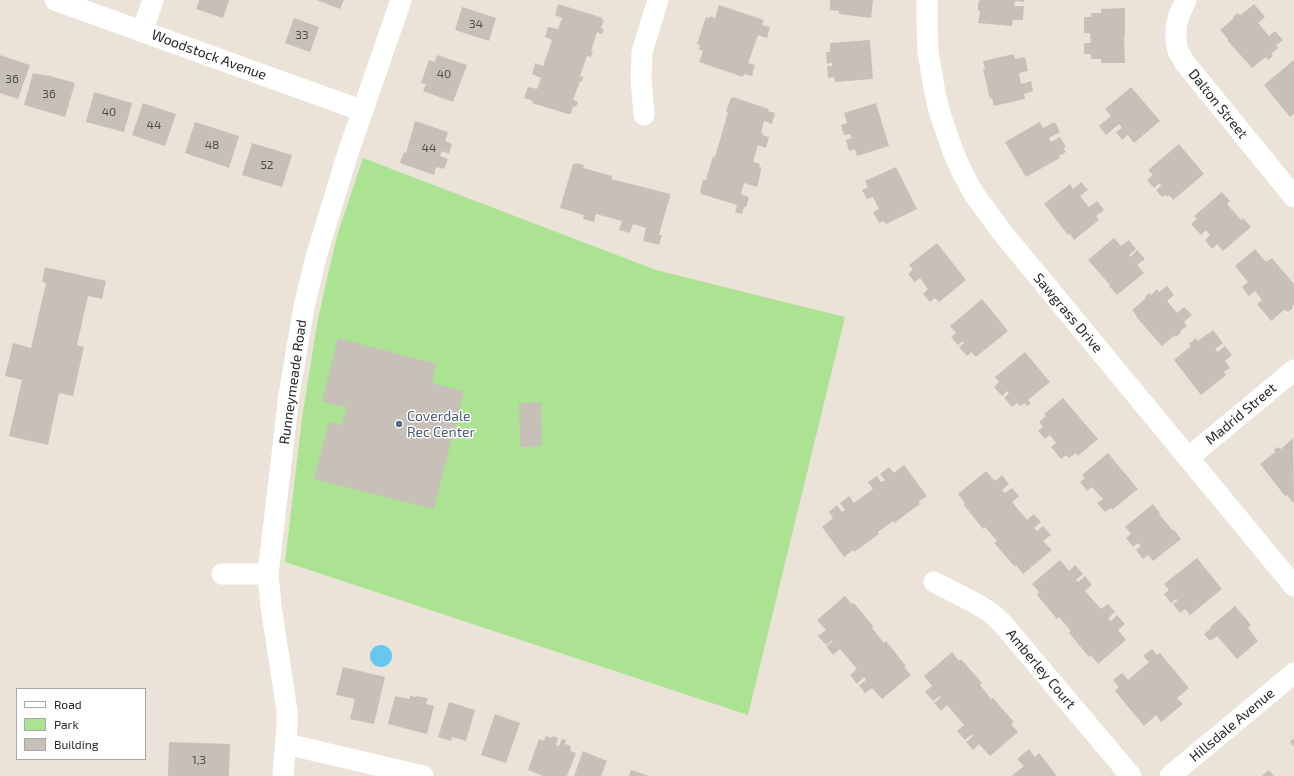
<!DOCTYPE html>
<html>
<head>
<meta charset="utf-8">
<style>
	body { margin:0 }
	#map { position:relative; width:1294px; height:776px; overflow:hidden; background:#ebe3d8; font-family:"Exo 2",sans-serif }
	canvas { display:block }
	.legend { position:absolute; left:16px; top:688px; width:130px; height:72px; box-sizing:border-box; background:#fff; border:1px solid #a9a9a9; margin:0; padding:5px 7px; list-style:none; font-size:12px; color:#272727 }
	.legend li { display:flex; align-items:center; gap:8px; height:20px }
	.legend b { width:20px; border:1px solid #a9a9a9 }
</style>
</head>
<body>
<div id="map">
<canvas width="1294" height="776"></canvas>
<ul class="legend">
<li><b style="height:5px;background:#fff"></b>Road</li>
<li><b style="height:11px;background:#abe392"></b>Park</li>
<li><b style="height:11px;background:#c6c0b8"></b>Building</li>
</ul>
</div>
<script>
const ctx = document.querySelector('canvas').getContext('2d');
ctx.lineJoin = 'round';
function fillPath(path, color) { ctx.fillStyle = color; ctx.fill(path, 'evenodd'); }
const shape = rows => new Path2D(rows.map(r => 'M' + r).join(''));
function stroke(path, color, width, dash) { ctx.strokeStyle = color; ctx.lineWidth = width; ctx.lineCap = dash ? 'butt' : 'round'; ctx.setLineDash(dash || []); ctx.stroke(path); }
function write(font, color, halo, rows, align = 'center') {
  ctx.font = font + ' "Exo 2",sans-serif'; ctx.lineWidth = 3; ctx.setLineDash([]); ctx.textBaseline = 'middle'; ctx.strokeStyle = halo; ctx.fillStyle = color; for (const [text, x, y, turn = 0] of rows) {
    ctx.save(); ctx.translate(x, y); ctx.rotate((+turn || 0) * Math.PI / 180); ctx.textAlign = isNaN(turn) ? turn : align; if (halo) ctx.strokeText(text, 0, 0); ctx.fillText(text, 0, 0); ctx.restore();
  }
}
fillPath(shape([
	[363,158,656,270,845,317,748,715,285,562,302,419,317,324,328,274,338,233]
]), '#abe392');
fillPath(shape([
	'370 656a11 11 0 1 1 22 0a11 11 0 1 1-22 0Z'
]), '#67c7f1');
fillPath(shape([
	[199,0,229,0,223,18,196,9],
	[317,0,344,0,340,9],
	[830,0,873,0,871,18,839,14,839,11,830,10],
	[980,0,1024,0,1024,2,1015,1,1014,6,1024,6,1023,20,1013,20,1012,26,978,23,980,12,978,10,978,3],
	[558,4,603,18,602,20,604,20,601,28,604,29,602,34,597,32,591,51,593,52,591,57,587,56,580,76,583,77,582,82,580,81,573,100,578,102,576,107,573,106,571,114,568,114,532,103,533,101,524,98,528,87,537,89,541,78,532,74,535,63,543,66,552,40,545,37,548,27,558,29,562,18,555,15],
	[1254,4,1265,17,1258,23,1269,36,1275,31,1283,40,1276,45,1278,48,1271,54,1273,56,1268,60,1266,57,1252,68,1228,41,1228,39,1220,30,1234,18,1233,17,1237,13,1241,15],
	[719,5,764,20,762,25,770,27,767,38,758,35,748,63,755,65,752,76,744,74,743,77,699,62,703,51,699,49,700,45,697,44,706,17,710,18,710,16,715,18],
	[462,7,496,18,489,41,455,30],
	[1125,8,1125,35,1124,37,1125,63,1101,63,1101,59,1091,59,1091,54,1084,54,1084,43,1091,43,1090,33,1084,33,1084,17,1091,17,1091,13,1101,13,1101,9],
	[294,18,319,27,310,52,285,43],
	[870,40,873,79,835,82,834,77,828,78,827,66,832,66,832,63,827,64,826,52,830,52,830,43],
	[1014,54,1015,59,1025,57,1028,71,1019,73,1021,84,1031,81,1033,91,1024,94,1025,99,994,106,992,98,990,99,983,69,985,69,983,61],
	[0,55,30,65,18,99,0,93],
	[437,55,467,65,453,102,423,91,426,84,421,83,429,60,435,62],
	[1294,60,1294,114,1290,117,1264,85],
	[33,73,47,76,47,75,75,83,65,117,24,105],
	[1131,87,1160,121,1134,143,1128,135,1122,140,1116,132,1122,128,1119,124,1106,135,1099,126,1111,116,1105,109],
	[94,92,132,103,124,132,86,122],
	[733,97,769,109,768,111,775,113,772,124,764,121,761,133,763,133,762,135,769,137,766,148,758,145,753,162,760,164,759,167,761,167,761,171,757,187,744,183,741,194,749,197,746,207,744,207,742,214,735,212,737,205,701,194,701,192,700,192,703,180,706,180,713,156,715,157,728,112,726,111,731,98],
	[143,103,176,114,165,146,132,135],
	[876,103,889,146,857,156,855,149,849,151,846,140,852,138,850,134,844,135,841,125,847,123,844,113],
	[415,121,448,132,445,141,452,144,449,154,442,151,440,156,448,159,444,169,436,167,434,175,400,163,404,152,406,153],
	[195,122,239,136,229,168,185,153],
	[1040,122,1043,128,1055,122,1060,132,1049,138,1051,142,1060,137,1066,147,1063,148,1066,152,1059,156,1060,158,1026,177,1005,142],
	[252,143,292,155,282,187,242,175],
	[1179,144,1204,174,1173,200,1169,195,1167,197,1165,195,1162,197,1156,190,1161,186,1160,183,1154,188,1147,180,1153,175,1148,170],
	[575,163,584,165,583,168,612,176,611,179,670,194,670,196,659,235,662,235,659,245,643,241,646,228,633,224,630,233,619,230,622,221,596,214,594,222,583,219,584,215,560,208,573,164,575,164],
	[896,167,917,209,886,224,884,221,879,223,873,212,879,209,873,197,867,199,862,190,868,187,865,181],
	[1081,182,1088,190,1080,196,1089,207,1097,201,1104,210,1096,216,1099,220,1074,240,1070,234,1068,235,1044,204,1070,184,1073,189],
	[1222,192,1230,201,1227,204,1241,220,1243,218,1251,227,1223,251,1217,244,1212,249,1205,240,1210,235,1206,230,1201,235,1191,224,1197,219,1194,216],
	[1114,238,1121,246,1129,240,1136,249,1129,255,1130,257,1137,250,1145,259,1137,265,1144,273,1117,295,1109,286,1110,285,1088,260],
	[937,243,966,280,939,302,935,298,930,302,923,294,928,289,920,278,915,282,908,274,913,269,909,265],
	[1255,249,1266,262,1272,258,1294,284,1294,305,1292,306,1293,308,1288,312,1284,310,1271,321,1257,304,1262,300,1255,291,1249,296,1242,287,1248,282,1235,266],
	[45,267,106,281,102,299,88,296,77,345,84,347,73,396,59,393,48,445,9,436,22,380,5,376,13,343,31,348,46,283,42,282],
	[1167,286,1174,295,1167,301,1177,313,1184,307,1192,315,1184,322,1187,326,1180,331,1181,333,1176,337,1175,335,1162,346,1136,317,1137,316,1132,310,1146,298,1145,297,1149,293,1151,295,1157,289,1159,292],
	[982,299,1008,331,976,357,971,352,967,356,959,347,964,343,963,341,958,345,951,337,956,333,950,326],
	[1213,330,1223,343,1215,349,1218,352,1225,346,1232,355,1225,361,1230,368,1224,372,1226,375,1201,395,1174,360,1191,346,1189,344,1196,338,1198,341],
	[338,338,437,364,432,383,464,391,434,509,314,479,329,422,342,425,346,407,322,401],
	[1025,352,1050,382,1028,400,1031,403,1027,406,1025,403,1020,406,1017,403,1012,407,1004,398,1009,393,1007,391,1002,396,994,387,999,382,995,377],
	[1063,398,1098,439,1078,456,1076,453,1069,458,1066,455,1061,459,1051,447,1056,443,1050,435,1045,439,1038,431,1043,427,1039,422,1046,416,1044,414],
	[541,402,542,446,520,447,519,403],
	[1293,438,1294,501,1293,503,1287,495,1285,496,1260,464,1275,452,1274,450,1277,447,1281,449],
	[1108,453,1138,489,1112,510,1111,508,1105,512,1097,503,1103,499,1092,487,1087,491,1080,482,1085,478,1082,475],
	[904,465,927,496,918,502,920,504,894,523,893,521,878,532,879,534,854,552,853,550,844,557,822,527,833,518,829,512,837,505,842,512,845,510,840,503,849,496,854,503,873,489,868,482,877,476,881,482,885,480,880,474,889,467,894,473],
	[986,471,995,481,1002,475,1009,484,1002,490,1005,493,1012,488,1019,496,1012,502,1027,520,1034,514,1041,522,1034,528,1037,531,1043,526,1051,535,1043,541,1052,550,1023,574,1016,565,1015,567,994,543,997,541,985,527,983,529,963,504,965,503,958,494],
	[1153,504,1160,513,1159,514,1173,531,1174,530,1181,539,1153,561,1148,555,1143,559,1136,550,1141,546,1138,543,1133,547,1126,538,1131,534,1125,527],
	[1197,558,1222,589,1190,615,1185,609,1180,613,1173,604,1178,600,1176,599,1171,603,1164,594,1169,590,1164,584],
	[1060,560,1069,571,1075,565,1083,574,1076,580,1078,582,1085,576,1092,585,1085,591,1101,609,1108,604,1115,612,1108,618,1111,621,1117,615,1125,624,1118,630,1126,640,1098,664,1091,655,1089,657,1069,633,1071,631,1059,617,1057,619,1037,595,1039,592,1032,584],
	[845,596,852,604,854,603,874,627,872,628,884,643,886,641,906,666,904,667,911,675,882,699,872,688,865,693,859,685,866,680,864,677,857,684,850,675,857,669,840,649,833,655,826,646,833,641,832,640,826,645,818,636,826,630,817,620],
	[1235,606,1251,625,1248,628,1258,641,1237,659,1217,636,1210,641,1204,634,1211,628,1210,627],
	[1152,649,1157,655,1160,653,1189,688,1177,698,1183,704,1161,722,1156,715,1144,726,1115,691,1119,687,1113,680,1122,673,1128,680,1149,662,1143,656],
	[952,652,959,661,961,659,982,683,980,685,991,699,993,698,1014,722,1011,724,1018,732,990,756,979,744,973,750,966,742,973,736,972,734,965,740,957,731,964,725,947,705,941,711,934,703,941,697,940,696,933,701,925,692,932,686,924,676],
	[343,667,385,677,374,724,350,719,355,699,336,695],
	[395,696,410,699,410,696,416,697,417,696,428,698,426,704,434,706,427,734,388,724],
	[449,702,475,710,466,741,452,737,451,741,438,737],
	[495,714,520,723,506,763,481,755],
	[546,736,551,738,553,736,558,738,556,745,559,746,562,739,566,740,565,744,571,746,570,751,576,753,567,776,543,776,528,770,539,739,544,741],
	[1294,738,1294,747,1290,742],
	[169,742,230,744,229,776,168,776],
	[1029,749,1035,757,1039,753,1057,776,1011,776,1024,766,1017,759],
	[583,751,607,761,601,776,574,776],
	[631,770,649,776,629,776],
	[1269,770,1274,776,1262,776]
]), '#c6c0b8');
stroke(shape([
	[55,0,363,111],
	[927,0,927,27,928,52,935,93,940,114,954,154,963,174,974,194,1001,231,1294,586],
	[1186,0,1179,15,1176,28,1176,41,1178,51,1185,63,1294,197],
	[142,32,153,0],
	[644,115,641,79,642,52,658,0],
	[1188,458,1294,370],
	[222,574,268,574],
	[934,582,975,603,990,612,1002,623,1131,776],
	[286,744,423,776],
	[283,776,287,727,287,711,271,606,268,574,289,395,304,307,316,257,348,153,401,0],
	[1170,776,1294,673]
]), '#fff', 21);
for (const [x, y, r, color] of [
	[399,424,4,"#5c6f8a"]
]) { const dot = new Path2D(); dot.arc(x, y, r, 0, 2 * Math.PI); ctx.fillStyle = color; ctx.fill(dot); stroke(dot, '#fff', 1.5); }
write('12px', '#4f4d4b', null, [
	["34",476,24],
	["33",302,35],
	["40",444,74],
	["36",12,79],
	["36",49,94],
	["40",109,112],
	["44",154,125],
	["48",212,145],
	["44",429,148],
	["52",267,165],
	["1,3",199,760]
]);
write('14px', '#272727', '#fff', [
	["Woodstock Avenue",209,55,20],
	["Dalton Street",1218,104,51],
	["Sawgrass Drive",1068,313,50],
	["Runneymeade Road",293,382,-82],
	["Madrid Street",1241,414,-40],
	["Amberley Court",1041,669,50],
	["Hillsdale Avenue",1232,725,-40]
]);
write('14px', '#4e5e75', '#fff', [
	["Coverdale",407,416],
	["Rec Center",407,432]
], 'left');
</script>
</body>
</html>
